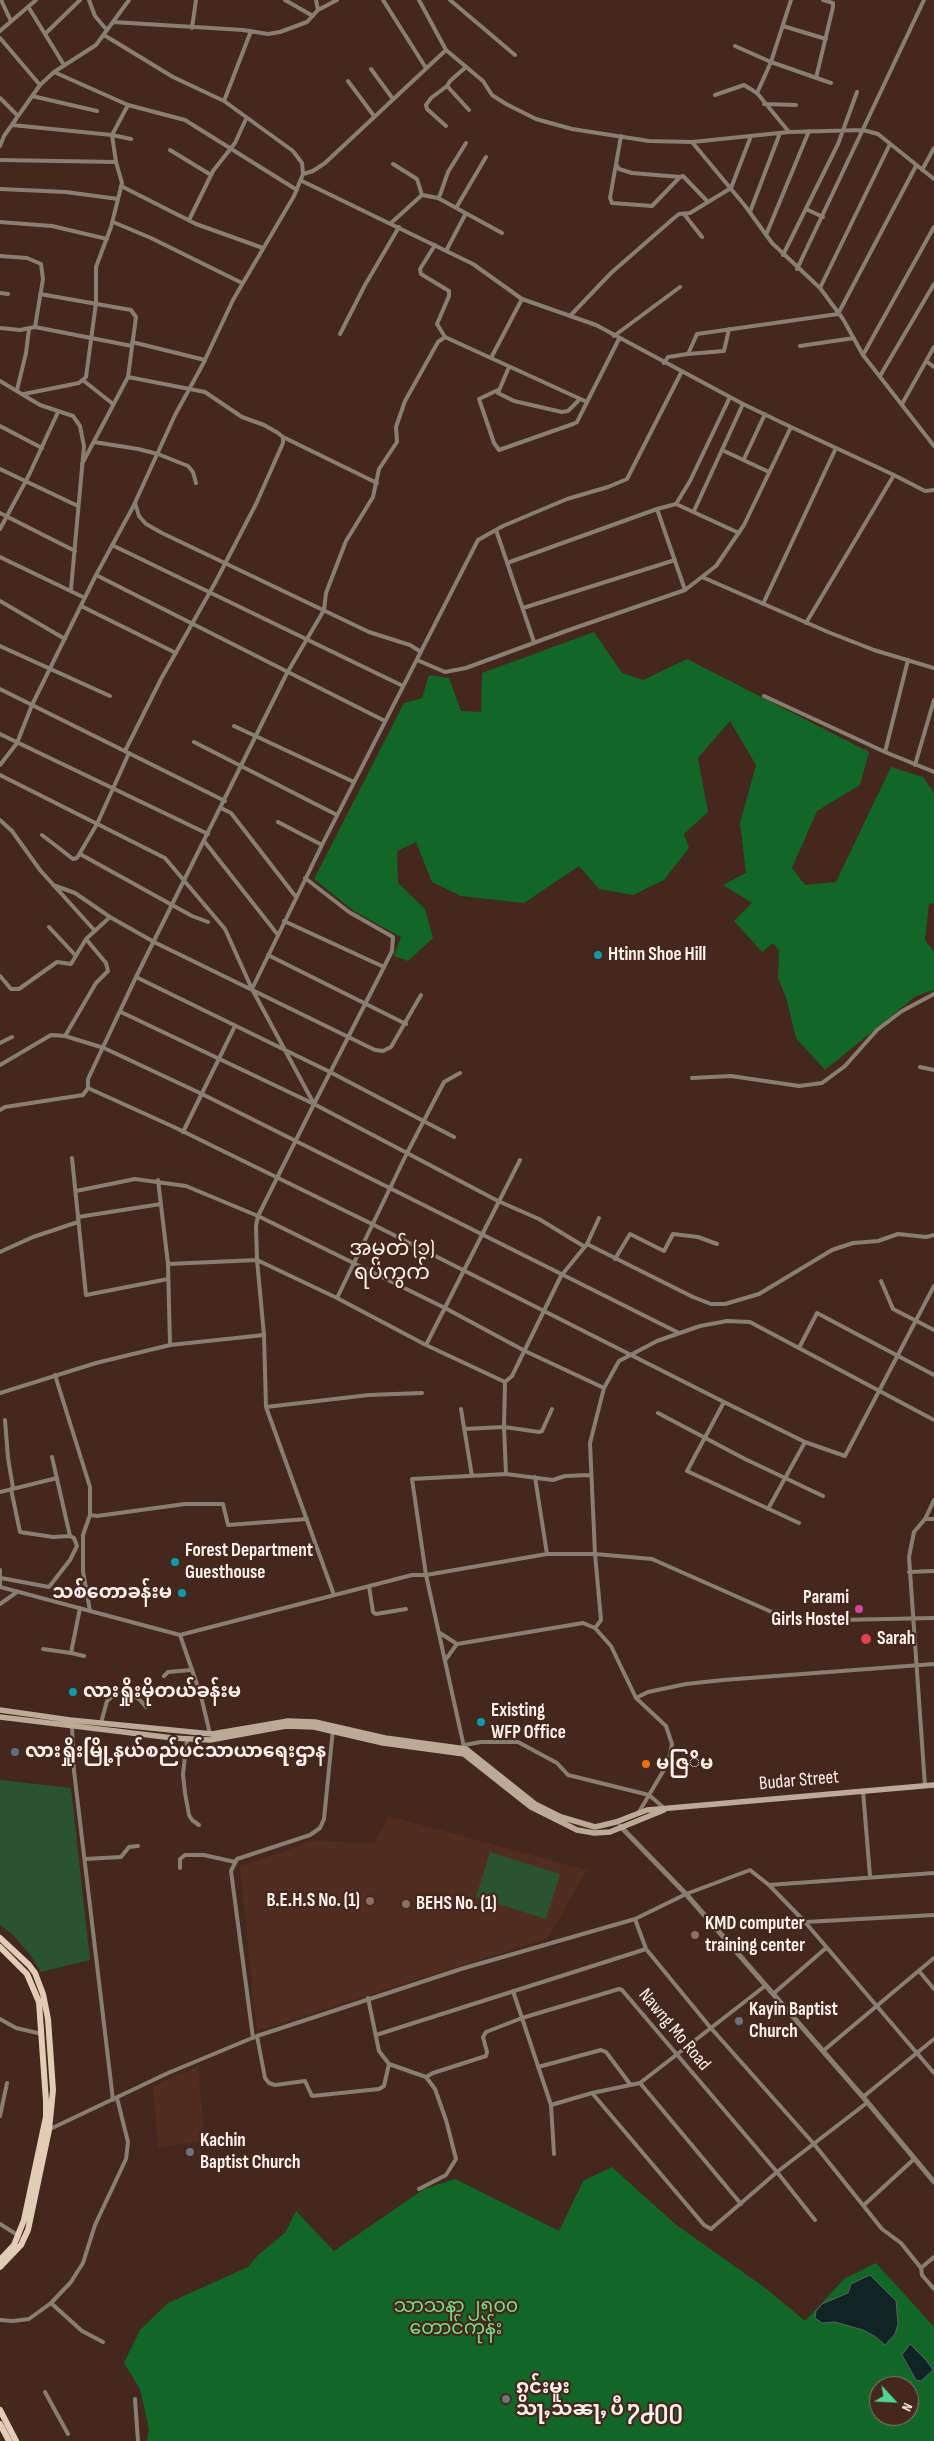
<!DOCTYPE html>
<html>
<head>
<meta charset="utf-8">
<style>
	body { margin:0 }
	#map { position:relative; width:934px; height:2441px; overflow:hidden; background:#44271d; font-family:"Sofia Sans Condensed",sans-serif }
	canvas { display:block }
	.north { position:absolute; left:869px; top:2376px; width:50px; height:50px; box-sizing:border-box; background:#44271d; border:1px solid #8e7870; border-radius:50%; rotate:115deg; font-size:14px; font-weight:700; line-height:20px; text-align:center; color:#fdf1ed }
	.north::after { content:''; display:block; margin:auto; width:18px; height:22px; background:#52d397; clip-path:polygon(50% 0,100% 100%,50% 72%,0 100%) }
</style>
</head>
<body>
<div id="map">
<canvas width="934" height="2441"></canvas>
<div class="north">N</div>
</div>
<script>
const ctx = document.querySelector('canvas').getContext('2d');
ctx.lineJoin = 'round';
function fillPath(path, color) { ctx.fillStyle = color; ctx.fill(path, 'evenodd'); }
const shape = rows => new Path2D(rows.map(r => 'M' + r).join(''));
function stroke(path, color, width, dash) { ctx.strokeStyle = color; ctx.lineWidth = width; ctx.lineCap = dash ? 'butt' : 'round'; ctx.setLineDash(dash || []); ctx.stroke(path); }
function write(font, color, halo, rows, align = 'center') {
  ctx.font = font + ' "Sofia Sans Condensed","Noto Sans Myanmar",sans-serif'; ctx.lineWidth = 4.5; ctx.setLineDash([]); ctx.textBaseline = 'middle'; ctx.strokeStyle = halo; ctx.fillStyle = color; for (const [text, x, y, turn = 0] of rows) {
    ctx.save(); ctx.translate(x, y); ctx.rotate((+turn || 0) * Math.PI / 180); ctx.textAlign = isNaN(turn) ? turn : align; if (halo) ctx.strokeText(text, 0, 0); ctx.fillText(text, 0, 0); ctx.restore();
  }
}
fillPath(shape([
	[389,1816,587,1870,548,1938,259,2030,256,2024,240,1866,314,1841,374,1843],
	[198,2067,205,2141,158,2147,153,2086]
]), '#512d20');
fillPath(shape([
	[0,1780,71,1788,90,1960,41,1972,31,1956,13,1935,0,1925],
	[490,1852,560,1874,546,1919,476,1897]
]), '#29542f');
fillPath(shape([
	[594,632,622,673,643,680,687,659,869,752,860,785,817,811,792,868,805,885,836,882,891,767,923,777,934,793,934,903,929,904,925,940,934,952,934,990,916,996,825,1070,796,1038,786,997,778,978,779,951,773,943,762,952,734,921,752,903,723,885,746,873,740,823,756,765,730,721,698,758,708,812,684,834,689,848,664,880,633,895,599,889,579,866,524,903,461,896,432,882,416,842,397,851,398,883,425,909,433,938,408,961,394,956,401,937,354,911,314,879,404,703,422,698,429,675,449,678,461,711,481,712,482,673],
	[612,2167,675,2224,764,2287,805,2321,844,2279,876,2263,934,2327,934,2441,147,2441,149,2429,140,2389,124,2363,140,2330,168,2303,248,2267,259,2254,285,2233,296,2211,334,2251,424,2189,455,2179,559,2231,583,2181],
	[879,2386,909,2386,909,2416,879,2416]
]), '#126727');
const water = shape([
	[870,2275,896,2301,898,2324,895,2334,885,2345,876,2337,863,2330,835,2322,822,2323,815,2318,816,2311,822,2304,848,2293,851,2284,870,2275],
	[910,2344,926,2360,933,2370,921,2381,916,2380,902,2355,910,2344]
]);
fillPath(water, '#102325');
stroke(water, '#576161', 1);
stroke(shape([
	[1,0,11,21],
	[89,0,95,16,106,29],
	[285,0,313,16],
	[316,0,318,10],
	[383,0,426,68],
	[419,0,446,50],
	[450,0,515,55],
	[29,8,64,65],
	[113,22,243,30,268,34,280,32,307,22,318,10,337,0],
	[783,26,826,39],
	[192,28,196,0],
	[0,31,36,0],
	[46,33,80,0],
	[0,38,40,85],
	[735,46,771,62,831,83],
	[466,67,450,81,447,86,469,110],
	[371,69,393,99],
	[54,72,128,105,185,120,297,190],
	[816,78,833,7,833,3,823,0],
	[348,81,374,116],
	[715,95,744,85,757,93],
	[32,96,97,111],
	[0,98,18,116],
	[224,101,251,31],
	[764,104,796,105],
	[12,125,112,135,131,139],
	[446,126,427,109,426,105,431,98,447,86],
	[789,132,757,93,771,62,791,0],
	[621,136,610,198,612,203,652,206,680,177,683,176,708,202],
	[692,142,746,207,772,243,820,288,843,319,863,355,934,446],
	[0,146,4,136,40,85,54,72,96,45,129,0],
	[170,150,211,175],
	[0,160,116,162],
	[393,164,417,179,422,195],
	[616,164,619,169,632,173,680,177],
	[922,170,934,148],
	[303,174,313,171,325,163,446,50,483,81,492,95,506,104,536,119,572,129,649,141,692,142,789,132,863,130,878,134,934,179],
	[302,181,473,264,522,299,596,325,743,404,791,427,744,525,716,566,685,590,566,631,466,668,445,672,417,660],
	[121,186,196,224,263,248],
	[0,189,66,192,118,199],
	[438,198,502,233],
	[456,208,486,157],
	[806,209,823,217],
	[750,212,780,133],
	[684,214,702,237],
	[189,220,213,171,235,143,246,119],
	[0,222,52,226,107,239],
	[113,222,151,238,242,283],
	[391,223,422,195,438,198,440,195,448,172,466,143],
	[766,235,809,131],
	[435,245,420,269,421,274,449,291,449,296,437,324,445,337],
	[446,251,466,213],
	[783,255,838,144,857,92],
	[0,256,27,258,41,264,43,279,35,327],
	[797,269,924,0],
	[820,288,890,144],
	[0,293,8,294],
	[40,294,131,310,136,317,128,377,82,464],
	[570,316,611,273,674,218,679,214,690,213,731,188,751,136],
	[0,328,20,330,35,327,132,346],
	[340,334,365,285,399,227],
	[614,336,680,287],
	[619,339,587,402,445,337,438,342,405,401,396,427,397,442,379,469,373,497,346,541,326,593,324,610,287,673,136,977,88,1079,88,1088,174,1127,372,1224,724,1402,805,1442,845,1456,934,1286],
	[132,342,205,360],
	[800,346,854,338],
	[688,354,724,351,729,329],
	[863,355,934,227],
	[491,358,522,299],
	[926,361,934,367],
	[664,363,668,357,688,354,697,334,838,314,916,166],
	[509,367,498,393,514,401,562,412,568,411,579,400],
	[880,376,934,284],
	[0,381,40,405,73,416,80,426,84,446,71,589],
	[84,381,113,404],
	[17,390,26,353,29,329],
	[498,390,479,399,494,443,499,450,573,424,577,422,587,402],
	[24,394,79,383,86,377,96,303,96,267,111,227,122,183,116,162,112,135,128,105],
	[902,404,934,347],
	[0,426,42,448],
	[791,427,894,475,806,623],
	[283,437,377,483],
	[94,442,138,449,158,454,188,466,193,472,196,483],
	[722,450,769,472],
	[744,459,765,414],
	[0,469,78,506],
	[894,475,925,491,934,490],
	[135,503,139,516,146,524,162,533,369,632,410,645,421,652],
	[676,504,690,481,730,397],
	[657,509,685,590],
	[694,511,743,404],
	[0,513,75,551],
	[0,529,29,475,58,412],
	[496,530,534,642],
	[112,545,403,686],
	[0,557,85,598],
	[507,563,657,509,676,504,739,533],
	[96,575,385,721],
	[702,577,828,632,874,650,934,668],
	[0,601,65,639],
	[763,604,836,448],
	[81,606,176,653],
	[523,608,675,560],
	[0,646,110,696],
	[908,660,885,752,934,772],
	[0,689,225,801],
	[764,696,885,752],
	[234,726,354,782],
	[0,734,208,834],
	[194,742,337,815],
	[125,751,161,679,215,583,256,504,283,443,283,437,278,433,264,425,242,417,205,392,128,377],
	[0,765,17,743,32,705,96,575,133,507,175,415,203,364,233,300,294,196,303,174,302,163,293,151,224,101,173,77,104,35],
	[915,765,934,700],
	[0,775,165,858,225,929,252,989,314,1104,258,1216,256,1226,257,1260,264,1335,266,1407,334,1595],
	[221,808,231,813,296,897],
	[0,820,12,831,40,870,95,931],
	[278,822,322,845],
	[42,835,73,859,77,858,97,824,129,753],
	[204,841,278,935],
	[80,854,192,916,208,922],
	[305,878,349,912,393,937,392,951,384,967],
	[53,885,75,893,110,917,154,942,375,1050,383,1051,391,1047,421,995],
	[284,921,384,967,314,1104],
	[49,927,76,956],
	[268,955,406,1024],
	[0,976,11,989,19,989,57,962,71,964,86,939],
	[136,977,330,1072,454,1137],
	[252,989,322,845,478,540,503,526,567,499,608,487,627,479,682,371],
	[121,1012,314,1104,498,1201,539,1219,585,1247],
	[65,1036,96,983,108,971,106,963,86,939,110,917],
	[0,1043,12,1037],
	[0,1065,51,1035,65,1036,104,1048,202,1094,679,1333],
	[920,1067,934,1070],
	[692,1078,731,1076,799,1086,822,1083,845,1066,877,1030,902,1011,934,994],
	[0,1110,5,1107,83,1095,88,1088],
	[183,1132,235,1026],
	[72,1158,86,1295,168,1279],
	[158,1180,168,1264,170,1345],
	[76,1191,135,1179,186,1186,258,1216,445,1308,525,1351,604,1388],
	[78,1217,161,1204],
	[587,1244,599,1218],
	[0,1252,33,1237,78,1222],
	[615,1259,630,1234,664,1251,673,1234,698,1237,717,1244],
	[168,1264,257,1260,337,1298,426,1345,505,1382,512,1376,561,1276,587,1244,693,1297,711,1304,725,1304,759,1294,832,1250,853,1243,878,1241,898,1234,926,1237,934,1235],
	[881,1281,893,1309,934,1330],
	[337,1298,407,1153,444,1082,460,1073],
	[426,1345,520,1160],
	[799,1348,817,1313,934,1375],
	[55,1375,90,1487,90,1515,83,1535,83,1571,90,1611],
	[505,1382,504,1427,506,1474],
	[0,1393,96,1363,170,1345,264,1335],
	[724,1402,687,1471,799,1523],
	[266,1407,369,1395,422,1393],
	[461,1409,472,1476],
	[658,1413,745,1459,823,1496],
	[5,1420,8,1458,13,1488],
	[464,1429,504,1427,539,1432,542,1431,552,1409],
	[52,1457,70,1536],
	[590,1475,565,1476,553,1480,506,1474,412,1479,426,1575,547,1554,595,1554,652,1559,792,1621,934,1618],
	[535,1477,547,1554],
	[0,1492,57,1478],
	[768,1509,805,1442],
	[90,1515,97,1516,185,1504,223,1504,228,1525,307,1519],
	[925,1519,934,1519],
	[0,1570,0,1587],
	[909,1572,934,1571],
	[1,1578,49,1587,70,1560,77,1546,74,1538,70,1536,53,1537,20,1532,11,1489],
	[369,1586,373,1612,376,1614,406,1609],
	[0,1587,180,1635,201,1696,210,1734],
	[0,1604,17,1592],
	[595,1628,601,1620,595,1554,590,1443,604,1388,619,1361,657,1341,700,1326,727,1321,750,1322,934,1420],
	[440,1633,457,1644,446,1659],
	[180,1635,412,1575,426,1575,464,1747],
	[457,1644,583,1623,595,1628,611,1646,636,1698,666,1726,672,1744,668,1763,649,1795,568,1775,557,1763,518,1742,481,1742,464,1745],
	[43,1649,71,1653,80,1608],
	[71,1653,84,1656],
	[164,1676,168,1672,191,1670],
	[636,1698,648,1692,686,1684,723,1680,934,1664],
	[101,1723,107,1701,114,1695,123,1693,133,1695,140,1700,146,1707],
	[72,1725,74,1771,113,2100],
	[187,1739,183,1774,185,1793,189,1815,192,1820,199,1825],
	[925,1786,909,1557,914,1532,925,1519,934,1500],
	[863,1791,870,1876],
	[639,1812,649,1795,664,1808],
	[85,1859,121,1857,129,1847,138,1846],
	[180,1868,180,1859,185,1855,204,1855,235,1862],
	[769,1885,934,1873],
	[635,1919,646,1949],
	[805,1922,934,1915],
	[919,1971,934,1989],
	[513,1991,551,2105,554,2154],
	[773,1994,826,1948],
	[368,1998,379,2051,389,2064,426,2077,435,2089,446,2120,456,2159,446,2175,419,2189],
	[0,2019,16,2028,42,2034],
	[376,2035,646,1949,710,2027,814,2144,882,2229,901,2243,921,2268,922,2275,934,2289],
	[257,2036,265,2078,269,2083,275,2085,305,2081,312,2096,379,2089,384,2086,389,2064],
	[253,2038,231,1871,237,1859,310,1835,320,1828,324,1819,333,1729],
	[823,2051,934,1958],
	[538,2067,601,2050,606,2052,630,2084],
	[426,2077,433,2073,486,2056,487,2052,483,2037,486,2032,522,2018,619,1989,622,1990,777,2172,815,2220],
	[640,2083,741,2204],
	[592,2093,704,2225,711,2229,777,2172,868,2102],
	[863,2097,934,2039],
	[551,2105,592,2093,640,2083,765,1986],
	[0,2116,7,2083],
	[48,2130,168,2073,257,2036,461,1969,635,1919,686,1894,750,1870,769,1885,805,1922,934,2073],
	[864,2205,914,2159],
	[0,2224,19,2236],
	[921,2268,934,2257],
	[51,2303,82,2331,103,2342],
	[0,2320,13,2321,29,2319,51,2303,71,2282,83,2263,95,2225,126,2159,128,2142,117,2098],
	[45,2392,68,2434],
	[135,2399,138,2441]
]), '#897e73', 4);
stroke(shape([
	[620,1826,686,1894,863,2097,934,2182]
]), '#897e73', 5);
stroke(shape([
	[0,1710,70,1720,212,1734,288,1721,315,1722,385,1738,466,1749,535,1804,561,1817,595,1827,616,1822,647,1810,934,1785],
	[0,1717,173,1738,210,1740,286,1726,314,1727,383,1743,464,1754,531,1807,577,1830,594,1833,610,1832,664,1810]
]), '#bcaa99', 5.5);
stroke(shape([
	[0,1938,29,1965,35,1973,43,1994,48,2019,53,2090,49,2130,28,2230,21,2245,0,2267],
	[0,1947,27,1974,39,2002,46,2101,46,2117,24,2220,14,2245,0,2260],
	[0,2410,16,2441],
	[0,2424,9,2441]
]), '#e3ccb5', 6);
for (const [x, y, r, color] of [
	[598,955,5,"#0f9aa8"],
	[175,1562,5,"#0f9aa8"],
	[182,1593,5,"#0f9aa8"],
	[859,1609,5,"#d1479c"],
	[866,1639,6,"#e0444e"],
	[73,1692,5,"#0f9aa8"],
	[481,1722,5,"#0f9aa8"],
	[15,1752,5,"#5c6f8a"],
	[646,1764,5,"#e8710a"],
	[370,1901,5,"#8d6e63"],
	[406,1904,5,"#8d6e63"],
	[695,1935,5,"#8d6e63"],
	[739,2021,5,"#6b7280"],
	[190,2152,5,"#6b7280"],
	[506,2399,5,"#6b7280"]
]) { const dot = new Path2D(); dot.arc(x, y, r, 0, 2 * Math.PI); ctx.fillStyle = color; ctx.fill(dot); stroke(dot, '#44271d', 2); }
write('bold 19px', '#fdf1ed', '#44271d', [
	["Htinn Shoe Hill",608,955],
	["Forest Department",185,1551],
	["Guesthouse",185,1573],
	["သစ်တောခန်းမ",172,1593,"right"],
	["Parami",849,1598,"right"],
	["Girls Hostel",849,1620,"right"],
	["Sarah",877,1639],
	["လားရှိုးမိုတယ်ခန်းမ",83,1692],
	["Existing",491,1711],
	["WFP Office",491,1733],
	["လားရှိုးမြို့နယ်စည်ပင်သာယာရေးဌာန",25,1752],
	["မဇြ်ိမ",656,1764],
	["B.E.H.S No. (1)",360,1901,"right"],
	["BEHS No. (1)",416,1904],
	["KMD computer",705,1924],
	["training center",705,1946],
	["Kayin Baptist",749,2010],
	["Church",749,2032],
	["Kachin",200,2141],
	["Baptist Church",200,2163],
	["ၵွင်းမူး",516,2388],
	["သႃႇသၼႃႇ ပီ ႒႕႐႐",516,2410]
], 'left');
write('19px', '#fdf1ed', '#44271d', [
	["Budar Street",799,1781,-5],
	["Nawng Mo Road",674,2030,50]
]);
write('19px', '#79de87', '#44271d', [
	["သာသနာ ၂၅၀၀",456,2307],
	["တောင်ကုန်း",456,2329]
]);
write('21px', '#fdf1ed', '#44271d', [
	["အမှတ် (၁)",392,1250],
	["ရပ်ကွက်",392,1274]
]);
</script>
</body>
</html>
